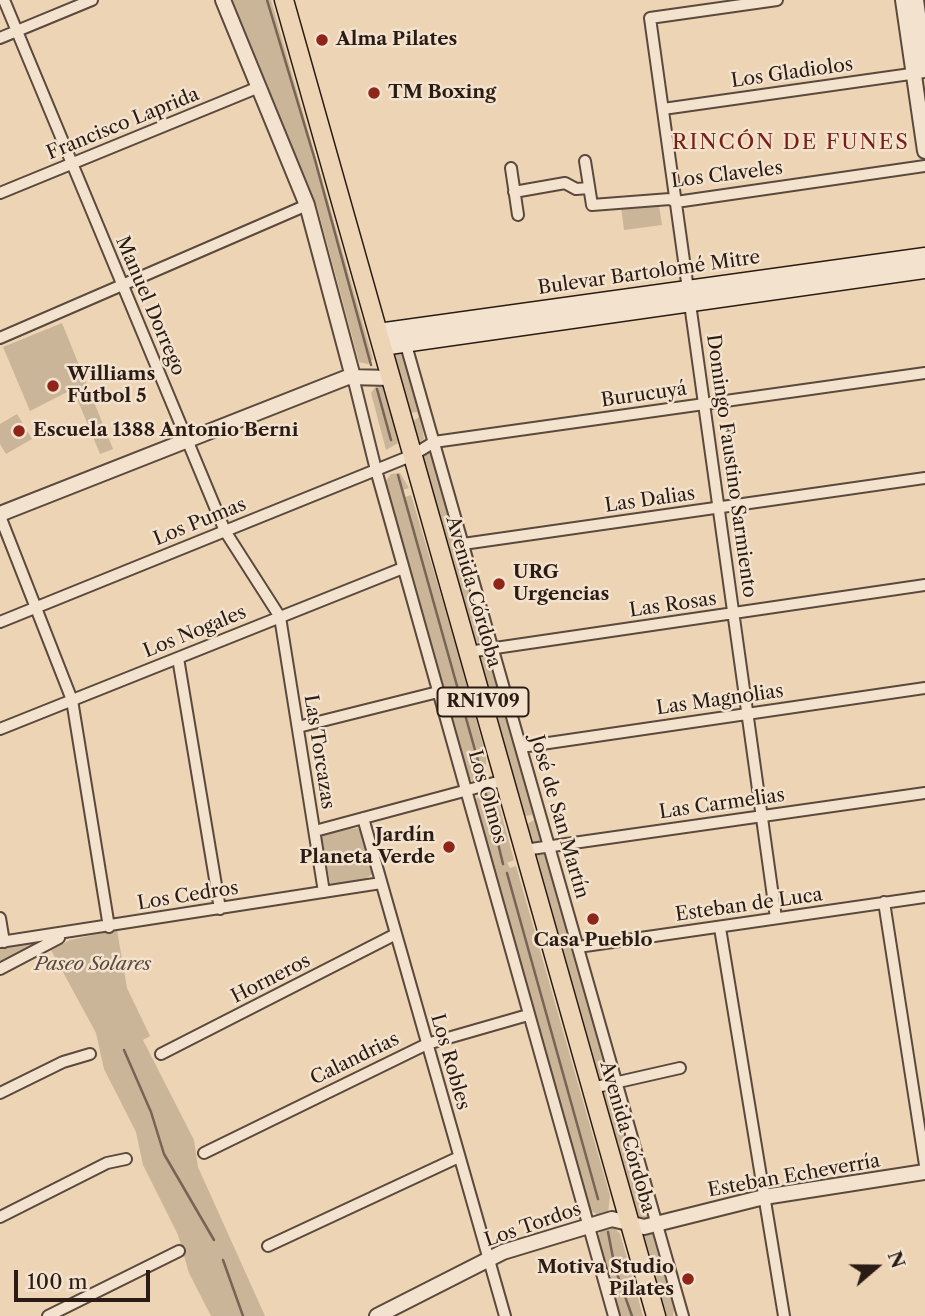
<!DOCTYPE html>
<html>
<head>
<meta charset="utf-8">
<style>
	body { margin:0 }
	#map { position:relative; width:925px; height:1316px; overflow:hidden; background:#ecd4b4; font-family:"Libre Caslon Text",serif }
	canvas { display:block }
	.north { position:absolute; left:841px; top:1232px; width:70px; height:70px; -webkit-text-stroke:5px #f3e3ce; paint-order:stroke; rotate:70deg; font-size:19px; font-weight:700; line-height:28px; text-align:center; color:#2a1b14 }
	.north::after { content:''; display:block; margin:auto; width:24px; height:32px; background:#2a1b14; clip-path:polygon(50% 0,100% 100%,50% 72%,0 100%) }
	.scale { position:absolute; left:14px; top:1270px; width:136px; height:32px; box-sizing:border-box; border:4px solid #2a1b14; border-top:0; padding-left:9px; font-size:21px; line-height:24px; white-space:nowrap; color:#2a1b14; -webkit-text-stroke:5px #f3e3ce; paint-order:stroke }
</style>
</head>
<body>
<div id="map">
<canvas width="925" height="1316"></canvas>
<div class="north">N</div>
<div class="scale">100 m</div>
</div>
<script>
const ctx = document.querySelector('canvas').getContext('2d');
ctx.lineJoin = 'round';
function fillPath(path, color) { ctx.fillStyle = color; ctx.fill(path, 'evenodd'); }
const shape = rows => new Path2D(rows.map(r => 'M' + r).join(''));
function stroke(path, color, width, dash) { ctx.strokeStyle = color; ctx.lineWidth = width; ctx.lineCap = dash ? 'butt' : 'round'; ctx.setLineDash(dash || []); ctx.stroke(path); }
function write(font, color, halo, rows, align = 'center') {
  ctx.font = font + ' "Libre Caslon Text",serif'; ctx.lineWidth = 5; ctx.setLineDash([]); ctx.textBaseline = 'middle'; ctx.strokeStyle = halo; ctx.fillStyle = color; for (const [text, x, y, turn = 0] of rows) {
    ctx.save(); ctx.translate(x, y); ctx.rotate((+turn || 0) * Math.PI / 180); ctx.textAlign = isNaN(turn) ? turn : align; if (halo) ctx.strokeText(text, 0, 0); ctx.fillText(text, 0, 0); ctx.restore();
  }
}
fillPath(shape([
	[229,0,271,0,373,359,368,364,359,362,317,206],
	[657,193,662,225,624,230,620,198],
	[62,323,113,449,100,454,73,389,30,411,3,347],
	[397,351,404,353,419,407,424,439,420,442,412,422,419,417,417,412,409,413,393,360],
	[377,385,383,385,390,395,400,435,398,443,386,450,371,393],
	[17,414,32,439,6,454,0,444,0,424],
	[429,452,434,456,483,641,476,643,473,636,422,462,423,454],
	[400,473,409,488,403,490,405,497,411,495,458,652,486,756,486,779,473,781,467,778,386,493,385,482,391,474],
	[486,654,489,656,539,825,541,839,538,843,533,842,526,825,534,820,532,815,524,816,488,690,480,656],
	[487,790,497,798,514,860,507,863,510,868,516,866,610,1196,608,1214,601,1217,590,1210,584,1190,476,810,476,799],
	[358,828,364,834,372,874,364,880,331,886,320,838,326,832],
	[537,855,544,855,548,860,608,1068,609,1077,600,1083,535,860],
	[117,930,127,988,150,1036,143,1040,194,1140,198,1167,265,1316,211,1316,189,1273,178,1235,143,1165,136,1132,104,1069,96,1033,51,950,70,940],
	[41,941,0,962,0,947],
	[613,1089,638,1178,642,1203,649,1219,641,1222,636,1216,601,1091],
	[613,1226,620,1234,627,1258,620,1261,623,1268,629,1266,643,1316,619,1316,597,1238,602,1228],
	[648,1232,654,1233,658,1243,675,1305,673,1316,664,1316,645,1246,644,1237]
]), '#cbb599');
stroke(shape([
	[267,0,315,160,371,365],
	[377,389,391,440],
	[398,475,480,768],
	[486,794,503,864],
	[507,873,598,1199],
	[124,1050,151,1112,164,1154,214,1240],
	[608,1232,615,1268,632,1316],
	[223,1260,243,1316]
]), '#776454', 2.5);
const minor = shape([
	[4,0,225,531,280,617,324,892],
	[0,38,92,0],
	[663,109,925,72],
	[585,161,592,205,670,199,676,202,925,166],
	[511,168,518,215],
	[514,192,565,183,576,189,589,188],
	[0,193,259,87],
	[0,338,307,205],
	[404,338,683,1316],
	[353,377,376,470,614,1316],
	[0,516,72,700,109,927],
	[463,544,925,478],
	[0,622,413,455,434,442,925,373],
	[468,652,925,585],
	[178,658,220,909],
	[298,727,438,692],
	[0,729,403,568],
	[521,747,925,688],
	[363,818,505,1316],
	[315,831,505,780],
	[524,850,925,793],
	[884,902,925,1165],
	[0,918,4,942],
	[776,918,650,18,777,0],
	[720,928,784,1316],
	[0,942,381,883],
	[578,947,925,897],
	[0,969,59,938],
	[161,1054,396,934],
	[592,1088,680,1068],
	[0,1093,63,1062,90,1054],
	[204,1153,427,1044,528,1015],
	[0,1217,107,1163,126,1159],
	[268,1246,459,1157],
	[48,1316,179,1251]
]);
const tertiary = shape([
	[223,0,307,205,353,377],
	[903,0,925,151],
	[916,0,925,64],
	[0,514,348,377,391,378],
	[377,1316,503,1252,612,1219,644,1227,764,1197,925,1172]
]);
const secondary = shape([
	[378,332,925,256],
	[382,347,925,270]
]);
const primary = shape([
	[284,0,656,1316]
]);
stroke(minor, '#5a493c', 14);
stroke(tertiary, '#5a493c', 18);
stroke(secondary, '#2a1b14', 19);
stroke(primary, '#2a1b14', 21);
stroke(minor, '#f3e3ce', 10);
stroke(tertiary, '#f3e3ce', 14);
stroke(secondary, '#f3e3ce', 16);
stroke(primary, '#ecd4b4', 18);
for (const [x, y, r, color] of [
	[322,40,7,"#8f2418"],
	[374,93,7,"#8f2418"],
	[53,386,7,"#8f2418"],
	[19,431,7,"#8f2418"],
	[499,584,7,"#8f2418"],
	[449,847,7,"#8f2418"],
	[593,919,7,"#8f2418"],
	[688,1279,7,"#8f2418"]
]) { const dot = new Path2D(); dot.arc(x, y, r, 0, 2 * Math.PI); ctx.fillStyle = color; ctx.fill(dot); stroke(dot, '#f3e3ce', 2.5); }
for (const [x, y, w] of [
	[483,702,91]
]) { const box = new Path2D(); box.roundRect(x - w / 2, y - 14.5, w, 29, 5); ctx.fillStyle = '#f3e3ce'; ctx.fill(box); stroke(box, '#2a1b14', 2); }
write('bold 18px', '#2a1b14', null, [
	["RN1V09",483,702]
]);
write('bold 19px', '#2a1b14', '#f3e3ce', [
	["Alma Pilates",336,40],
	["TM Boxing",388,93],
	["Williams",67,375],
	["Fútbol 5",67,397],
	["Escuela 1388 Antonio Berni",33,431],
	["URG",513,573],
	["Urgencias",513,595],
	["Jardín",435,836,"right"],
	["Planeta Verde",435,858,"right"],
	["Casa Pueblo",593,941,"center"],
	["Motiva Studio",674,1268,"right"],
	["Pilates",674,1290,"right"]
], 'left');
write('19px', '#2a1b14', '#f3e3ce', [
	["Los Gladiolos",792,73,-8],
	["Francisco Laprida",123,124,-22],
	["Los Claveles",727,175,-7],
	["Bulevar Bartolomé Mitre",649,273,-8],
	["Manuel Dorrego",150,306,67],
	["Burucuyá",644,395,-8],
	["Domingo Faustino Sarmiento",731,466,82],
	["Las Dalias",650,500,-8],
	["Los Pumas",200,522,-22],
	["Avenida Córdoba",473,592,74],
	["Las Rosas",673,605,-8],
	["Los Nogales",195,632,-22],
	["Las Magnolias",720,700,-8],
	["Las Torcazas",319,752,81],
	["Los Olmos",487,797,74],
	["Las Carmelias",722,804,-8],
	["José de San Martín",559,817,74],
	["Los Cedros",188,896,-9],
	["Esteban de Luca",749,905,-8],
	["Horneros",271,979,-27],
	["Calandrias",355,1059,-26],
	["Los Robles",450,1062,74],
	["Avenida Córdoba",627,1137,74],
	["Esteban Echeverría",794,1176,-10],
	["Los Tordos",533,1225,-19]
]);
write('italic 19px', '#5a493c', '#f3e3ce', [
	["Paseo Solares",93,965]
]);
ctx.letterSpacing = '2px';
write('21px', '#7a1f14', '#f3e3ce', [
	["RINCÓN DE FUNES",791,143]
]);
ctx.letterSpacing = '0px';
</script>
</body>
</html>
